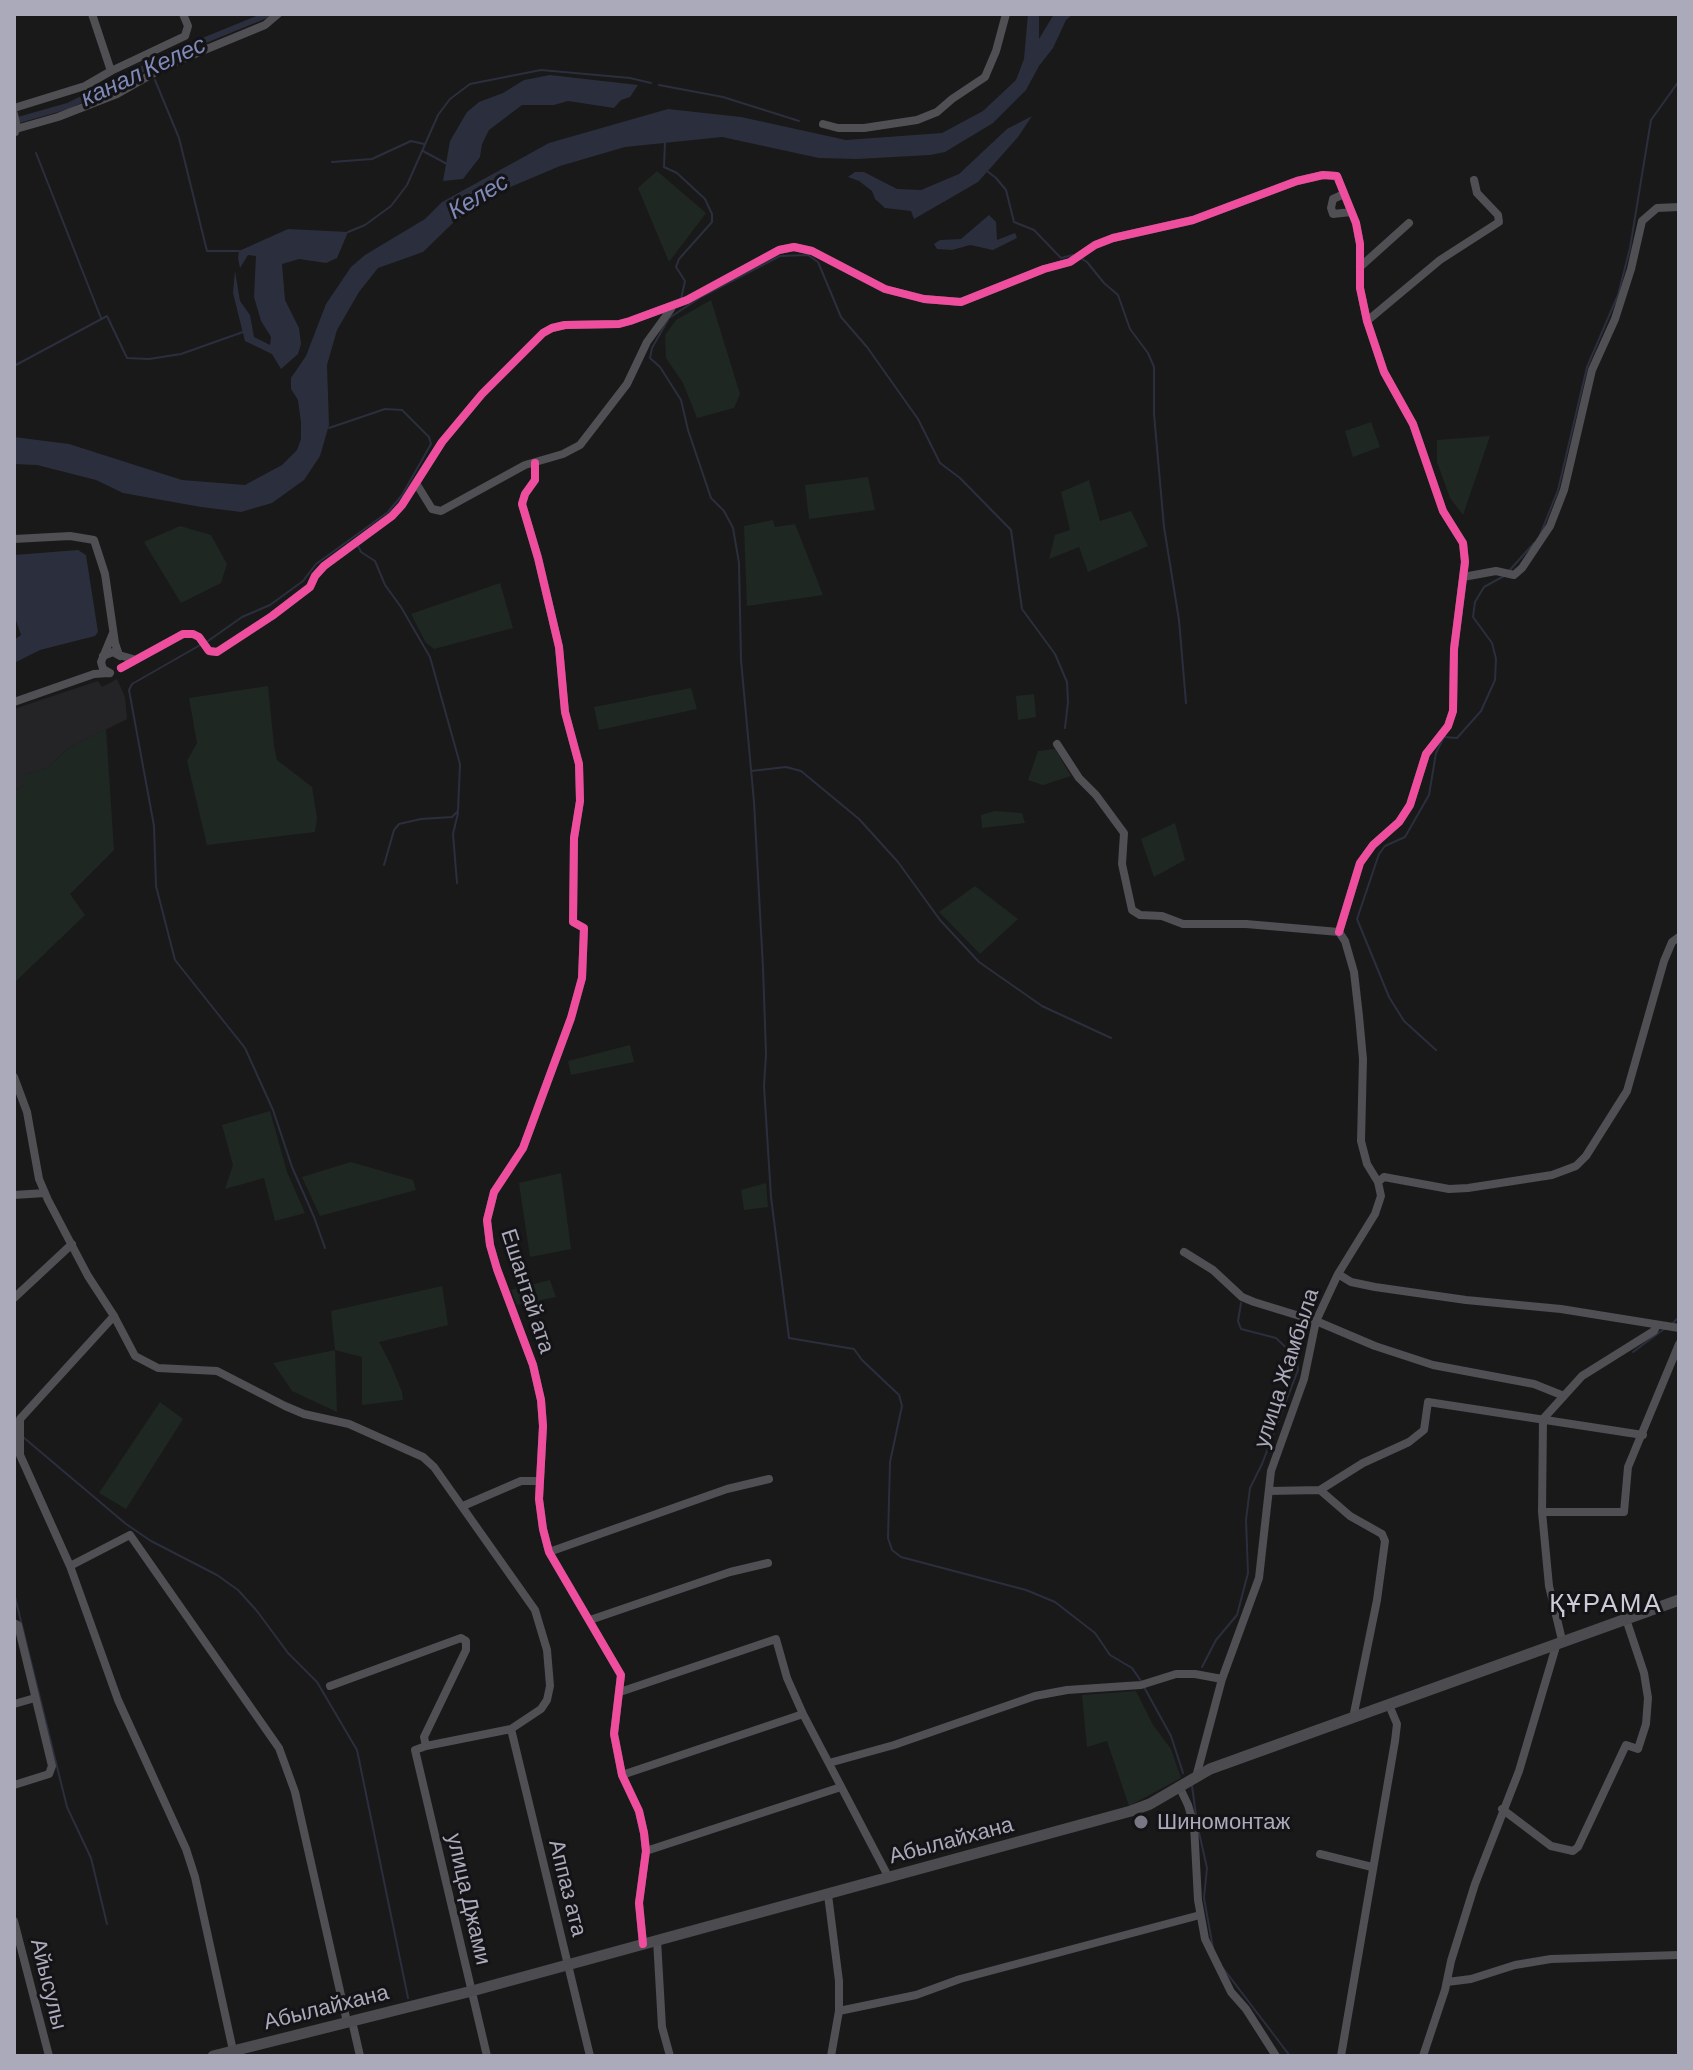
<!DOCTYPE html>
<html>
<head>
<meta charset="utf-8">
<style>
	body { margin:0 }
	#map { position:relative; width:1693px; height:2070px; overflow:hidden; background:#19191a; font-family:Barlow,sans-serif }
	canvas { display:block }
	.frame { position:absolute; inset:0; border:16px solid #abaabb; pointer-events:none }
</style>
</head>
<body>
<div id="map">
<canvas width="1693" height="2070"></canvas>
<div class="frame"></div>
</div>
<script>
const ctx = document.querySelector('canvas').getContext('2d');
ctx.lineJoin = 'round';
function fillPath(path, color) { ctx.fillStyle = color; ctx.fill(path, 'evenodd'); }
const shape = rows => new Path2D(rows.map(r => 'M' + r).join(''));
function stroke(path, color, width, dash) { ctx.strokeStyle = color; ctx.lineWidth = width; ctx.lineCap = dash ? 'butt' : 'round'; ctx.setLineDash(dash || []); ctx.stroke(path); }
function write(font, color, halo, rows, align = 'center') {
  ctx.font = font + ' Barlow,sans-serif'; ctx.lineWidth = 6; ctx.setLineDash([]); ctx.textBaseline = 'middle'; ctx.strokeStyle = halo; ctx.fillStyle = color; for (const [text, x, y, turn = 0] of rows) {
    ctx.save(); ctx.translate(x, y); ctx.rotate((+turn || 0) * Math.PI / 180); ctx.textAlign = isNaN(turn) ? turn : align; if (halo) ctx.strokeText(text, 0, 0); ctx.fillText(text, 0, 0); ctx.restore();
  }
}
fillPath(shape([
	[117,679,125,697,127,719,69,748,47,768,23,775,23,785,14,792,14,709,98,681,102,687]
]), '#242326');
fillPath(shape([
	[657,171,706,213,669,262,638,188],
	[711,300,740,394,734,408,697,418,683,383,666,358,665,335,676,320],
	[1371,422,1380,447,1353,457,1345,431],
	[1490,436,1463,515,1450,498,1437,462,1437,440],
	[868,477,875,510,809,519,805,485],
	[1089,480,1100,521,1131,511,1148,546,1088,572,1079,547,1049,559,1055,535,1070,530,1061,492],
	[773,520,775,527,795,524,823,595,747,606,744,526],
	[180,526,211,535,227,564,221,583,181,603,144,542],
	[500,583,513,628,434,649,426,643,411,614],
	[268,686,274,746,277,760,312,787,317,818,315,832,207,845,187,761,197,743,189,698],
	[691,688,697,709,599,730,594,707],
	[1034,694,1036,717,1018,720,1016,696],
	[106,729,114,850,70,894,85,915,14,983,14,792,23,785,22,775,47,768,69,748],
	[1055,749,1071,776,1043,785,1028,780,1038,751],
	[995,811,1022,813,1025,823,982,828,981,815],
	[1175,823,1185,860,1154,877,1141,839],
	[975,886,1018,919,980,954,939,912],
	[630,1045,634,1062,571,1075,568,1061],
	[270,1111,287,1172,305,1213,275,1221,264,1178,225,1189,233,1165,222,1125],
	[351,1162,413,1180,416,1190,320,1216,302,1177],
	[561,1173,571,1249,530,1257,519,1183],
	[766,1183,768,1207,744,1210,741,1190],
	[550,1280,556,1297,517,1305,511,1290],
	[442,1286,448,1325,379,1342,391,1365,402,1392,403,1400,362,1405,362,1357,335,1350,337,1412,292,1391,273,1363,335,1350,331,1311],
	[160,1402,183,1419,126,1509,99,1493],
	[1136,1691,1153,1725,1171,1749,1181,1778,1129,1806,1107,1741,1087,1747,1082,1695]
]), '#1f2723');
fillPath(shape([
	[1028,14,1039,14,1039,39,1054,14,1073,14,1066,20,1053,48,1039,66,1026,90,993,123,945,152,930,155,857,159,819,158,722,137,625,147,560,166,508,188,455,221,423,252,378,268,359,292,337,330,327,365,329,425,320,456,304,480,272,503,241,512,201,507,123,493,96,480,37,465,14,464,14,437,69,444,182,480,245,485,282,465,297,450,301,439,301,422,298,400,291,389,291,378,306,356,326,304,351,267,365,255,425,219,442,202,549,143,668,109,741,117,846,140,942,133,983,111,1016,80,1024,59],
	[550,75,638,85,630,97,621,100,614,108,568,101,554,105,522,105,489,130,482,144,480,157,463,179,443,181,450,141,467,112,479,102,503,93,524,80],
	[1032,116,1018,137,978,182,914,219,911,211,885,208,875,199,872,191,859,181,848,177,855,172,864,172,897,189,921,190,959,174,1007,129],
	[989,215,996,222,997,240,1015,233,1017,238,993,250,970,245,952,250,937,249,934,244,940,240,961,239],
	[288,229,348,232,337,258,326,263,299,259,282,264,285,300,299,328,301,344,298,354,281,369,272,354,245,341,233,293,235,271,240,301,250,315,254,337,270,345,271,337,261,321,254,297,256,256,248,255,240,268,238,258,239,251],
	[78,550,86,555,98,632,95,636,40,650,14,663,14,640,21,635,14,615,14,555]
]), '#2b2f3d');
stroke(shape([
	[155,80,179,138,207,251,239,251],
	[659,85,723,97,799,121],
	[665,141,664,167,677,173,705,199,712,214,712,222,679,259,676,267,685,281,681,299],
	[423,151,447,164],
	[36,153,101,318],
	[332,162,372,159,411,141,424,144],
	[987,171,996,178,1006,190,1014,222,1034,230,1061,258,1073,255],
	[348,232,365,225,391,206,407,185,438,115,450,99,470,84,541,70,630,78,651,83],
	[1082,259,1087,262,1104,283,1118,295,1130,329,1148,353,1154,367,1154,414,1164,527,1179,620,1186,703],
	[669,318,652,348,650,358,660,367,681,400,688,430,711,498,724,511,733,528,739,563,741,660,754,802,763,968,766,1054,764,1086,771,1197,789,1338,854,1349,862,1360,899,1395,902,1406,890,1462,888,1538,892,1550,901,1557,1026,1590,1055,1602,1095,1633,1110,1655,1132,1668,1141,1681],
	[669,318,701,297,780,256,808,255,818,262,841,317,867,347,918,419,940,463,960,478,1011,530,1022,609,1055,654,1067,682,1068,702,1065,728],
	[14,366,107,316,127,358,149,359,181,354,243,332],
	[1540,535,1558,490,1587,367,1618,295,1630,248,1651,120,1679,81],
	[358,546,361,552,375,561,385,585,401,607,430,657,460,764,458,811,452,817,421,819,399,824,394,830,384,865],
	[1509,571,1534,543],
	[208,641,242,617,270,605,303,581,316,564,388,512,402,495,431,444,429,437,402,410,385,409,329,428],
	[202,644,132,684,129,690,154,826,156,886,175,960,245,1048,273,1110,292,1167,314,1217,325,1248],
	[751,771,786,767,801,771,859,819,898,862,940,920,979,962,1042,1006,1111,1038],
	[457,883,453,834,458,813],
	[1436,1050,1404,1021,1389,997,1357,919,1379,854,1385,846,1405,837,1429,795,1436,753,1444,737,1457,738,1481,711,1495,680,1496,659,1492,643,1473,617,1475,602,1484,587,1504,576],
	[1673,1323,1679,1317],
	[1633,1352,1664,1329],
	[23,1437,126,1524,151,1541,217,1575,238,1590,257,1611,288,1653,317,1682,357,1750,408,1998],
	[14,1593,67,1807,91,1858,107,1924],
	[1202,1667,1216,1640,1237,1615,1248,1573,1246,1520,1250,1488,1262,1464,1298,1370,1297,1358,1276,1338,1241,1329,1238,1321,1241,1303],
	[1144,1687,1171,1736,1183,1773],
	[1192,1786,1197,1822],
	[1198,1828,1207,1868,1204,1898,1213,1948],
	[1223,1968,1290,2056]
]), '#2b2f3d', 2);
stroke(shape([
	[15,121,68,106,181,50,269,14]
]), '#2b2f3d', 6);
stroke(shape([
	[92,14,111,71],
	[14,108,85,86,111,71,185,36,188,26,183,14],
	[14,114,16,123,15,132],
	[823,124,838,128,864,128,917,120,937,112,952,99,985,77,996,51,1006,14],
	[16,129,58,117,117,94,168,65,265,25,278,14],
	[1344,194,1333,199,1331,208,1333,214,1351,212],
	[1360,267,1409,223],
	[1367,321,1440,260,1499,222,1498,215,1477,193,1474,180],
	[535,463,535,480,525,494,522,504,538,558,559,647,565,712,579,764,580,801,574,838,573,922,584,928,582,978,571,1018,523,1148,494,1192,487,1220,490,1245,497,1269,533,1365,541,1400,543,1426,539,1499,543,1529,549,1552,621,1675,614,1734,622,1775,639,1811,644,1833,646,1851,639,1903,643,1944],
	[416,483,432,509,441,511,525,465,563,454,580,445,627,384,647,342,671,309],
	[14,539,70,536,94,540,105,574,115,643,119,655,133,659],
	[1463,577,1496,571,1514,575,1522,568,1550,526,1564,490,1592,370,1615,319,1631,269,1642,221,1657,208,1679,207],
	[103,656,113,652,120,656],
	[121,668,183,634,193,634,199,637,209,651,217,652,272,616,310,587,315,576,324,566,392,516,402,505,442,442,482,394,543,333,552,328,565,325,619,324,630,321,687,300,779,250,794,247,812,251,885,289,924,299,961,302,1044,269,1070,262,1095,245,1113,238,1193,220,1297,181,1323,175,1337,176,1356,223,1360,244,1360,288,1367,321,1384,372,1413,424,1443,511,1463,543,1465,562,1454,649,1453,711,1448,726,1426,754,1410,805,1399,822,1373,845,1360,863,1339,932],
	[110,673,103,669,101,662,113,633],
	[14,702,94,674,109,673],
	[1057,744,1079,778,1096,795,1124,833,1122,864,1132,910,1140,915,1162,916,1183,924,1246,924,1339,932],
	[14,1077,27,1112,39,1179,48,1200,88,1276,114,1316,135,1356,158,1368,217,1371,285,1406,304,1414,349,1424,423,1457,434,1467,535,1610,547,1650,550,1686,547,1700,541,1709,511,1729,426,1746,415,1750,487,2056],
	[1378,1182,1384,1177,1449,1189,1468,1188,1552,1175,1576,1166,1586,1156,1627,1091,1664,961,1672,942,1679,937],
	[14,1195,45,1193],
	[1184,1252,1213,1270,1242,1297,1254,1302,1316,1321,1375,1346,1433,1365,1534,1384,1564,1396],
	[1338,1274,1351,1282,1375,1287,1466,1300,1561,1309,1679,1328],
	[14,1298,72,1244],
	[114,1316,20,1419,20,1455,70,1566,118,1700,186,1849,195,1877,234,2055],
	[1320,1490,1350,1516,1382,1534,1385,1541,1377,1600,1353,1718],
	[1269,1491,1320,1490,1363,1463,1409,1442,1424,1430,1428,1402,1643,1435],
	[463,1506,521,1481,540,1481],
	[1542,1512,1624,1512,1628,1467,1679,1344],
	[549,1552,727,1489,769,1479],
	[70,1566,130,1535,279,1748,295,1792,347,2022],
	[590,1620,730,1572,768,1563],
	[14,1623,18,1625,52,1766,49,1774,14,1785],
	[1562,1640,1549,1586,1542,1512,1543,1419,1582,1376,1654,1331,1657,1325],
	[330,1686,461,1638,466,1641,466,1650,424,1737,426,1746],
	[620,1692,776,1639,787,1678,803,1714,889,1878],
	[14,1704,35,1698],
	[511,1729,590,2056],
	[829,1763,894,1745,1035,1696,1067,1690,1141,1685,1176,1674,1195,1674,1222,1679],
	[622,1775,803,1714],
	[1196,1777,1222,1679,1259,1578,1271,1471,1304,1379,1316,1321,1338,1274,1375,1214,1381,1196,1378,1182,1367,1164,1361,1141,1363,1059,1359,1016,1354,972,1345,941,1339,932],
	[1179,1786,1188,1805,1194,1825,1198,1900,1205,1939,1231,1992,1246,2009,1276,2056],
	[1502,1809,1551,1846,1573,1851,1578,1847,1626,1745,1638,1749,1646,1724,1648,1698,1644,1673,1626,1619],
	[646,1851,841,1787],
	[1320,1854,1372,1867],
	[828,1895,839,1981,839,2011,831,2056],
	[14,1921,49,2056],
	[657,1940,662,2027,670,2056],
	[1447,1982,1471,1979,1515,1965,1551,1959,1679,1955],
	[839,2011,916,1995,960,1979,1200,1915],
	[352,2021,360,2056],
	[1341,2056,1395,1741,1397,1724,1389,1705],
	[1423,2056,1445,1990,1451,1961,1475,1884,1519,1771,1557,1643]
]), '#4f4f54', 8);
stroke(shape([
	[213,2056,472,1991,1131,1811,1150,1804,1210,1769,1679,1600]
]), '#4c4c50', 11);
stroke(shape([
	[535,463,535,480,525,494,522,504,538,558,559,647,565,712,579,764,580,801,574,838,573,922,584,928,582,978,571,1018,523,1148,494,1192,487,1220,490,1245,497,1269,533,1365,541,1400,543,1426,539,1499,543,1529,549,1552,621,1675,614,1734,622,1775,639,1811,644,1833,646,1851,639,1903,643,1944],
	[121,668,183,634,193,634,199,637,209,651,217,652,272,616,310,587,315,576,324,566,392,516,402,505,442,442,482,394,543,333,552,328,565,325,619,324,630,321,687,300,779,250,794,247,812,251,885,289,924,299,961,302,1044,269,1070,262,1095,245,1113,238,1193,220,1297,181,1323,175,1337,176,1356,223,1360,244,1360,288,1367,321,1384,372,1413,424,1443,511,1463,543,1465,562,1454,649,1453,711,1448,726,1426,754,1410,805,1399,822,1373,845,1360,863,1339,932]
]), '#ef4d9e', 8);
for (const [x, y, r, color] of [
	[1141,1822,8,"#787783"]
]) { const dot = new Path2D(); dot.arc(x, y, r, 0, 2 * Math.PI); ctx.fillStyle = color; ctx.fill(dot); stroke(dot, '#141316', 3); }
write('22px', '#abaabb', '#141316', [
	["Ешантай ата",528,1291,72],
	["улица Жамбыла",1286,1368,-72],
	["Абылайхана",951,1840,-15],
	["Аппаз ата",568,1888,76],
	["улица Джами",469,1899,77],
	["Айысулы",49,1984,76],
	["Абылайхана",326,2007,-14]
]);
write('22px', '#abaabb', '#141316', [
	["Шиномонтаж",1157,1822]
], 'left');
write('italic 24px', '#7f89b8', '#141316', [
	["канал Келес",143,71,-25],
	["Келес",478,196,-31]
]);
ctx.letterSpacing = '2px';
write('26px', '#cccbd7', '#141316', [
	["ҚҰРАМА",1606,1603]
]);
ctx.letterSpacing = '0px';
</script>
</body>
</html>
